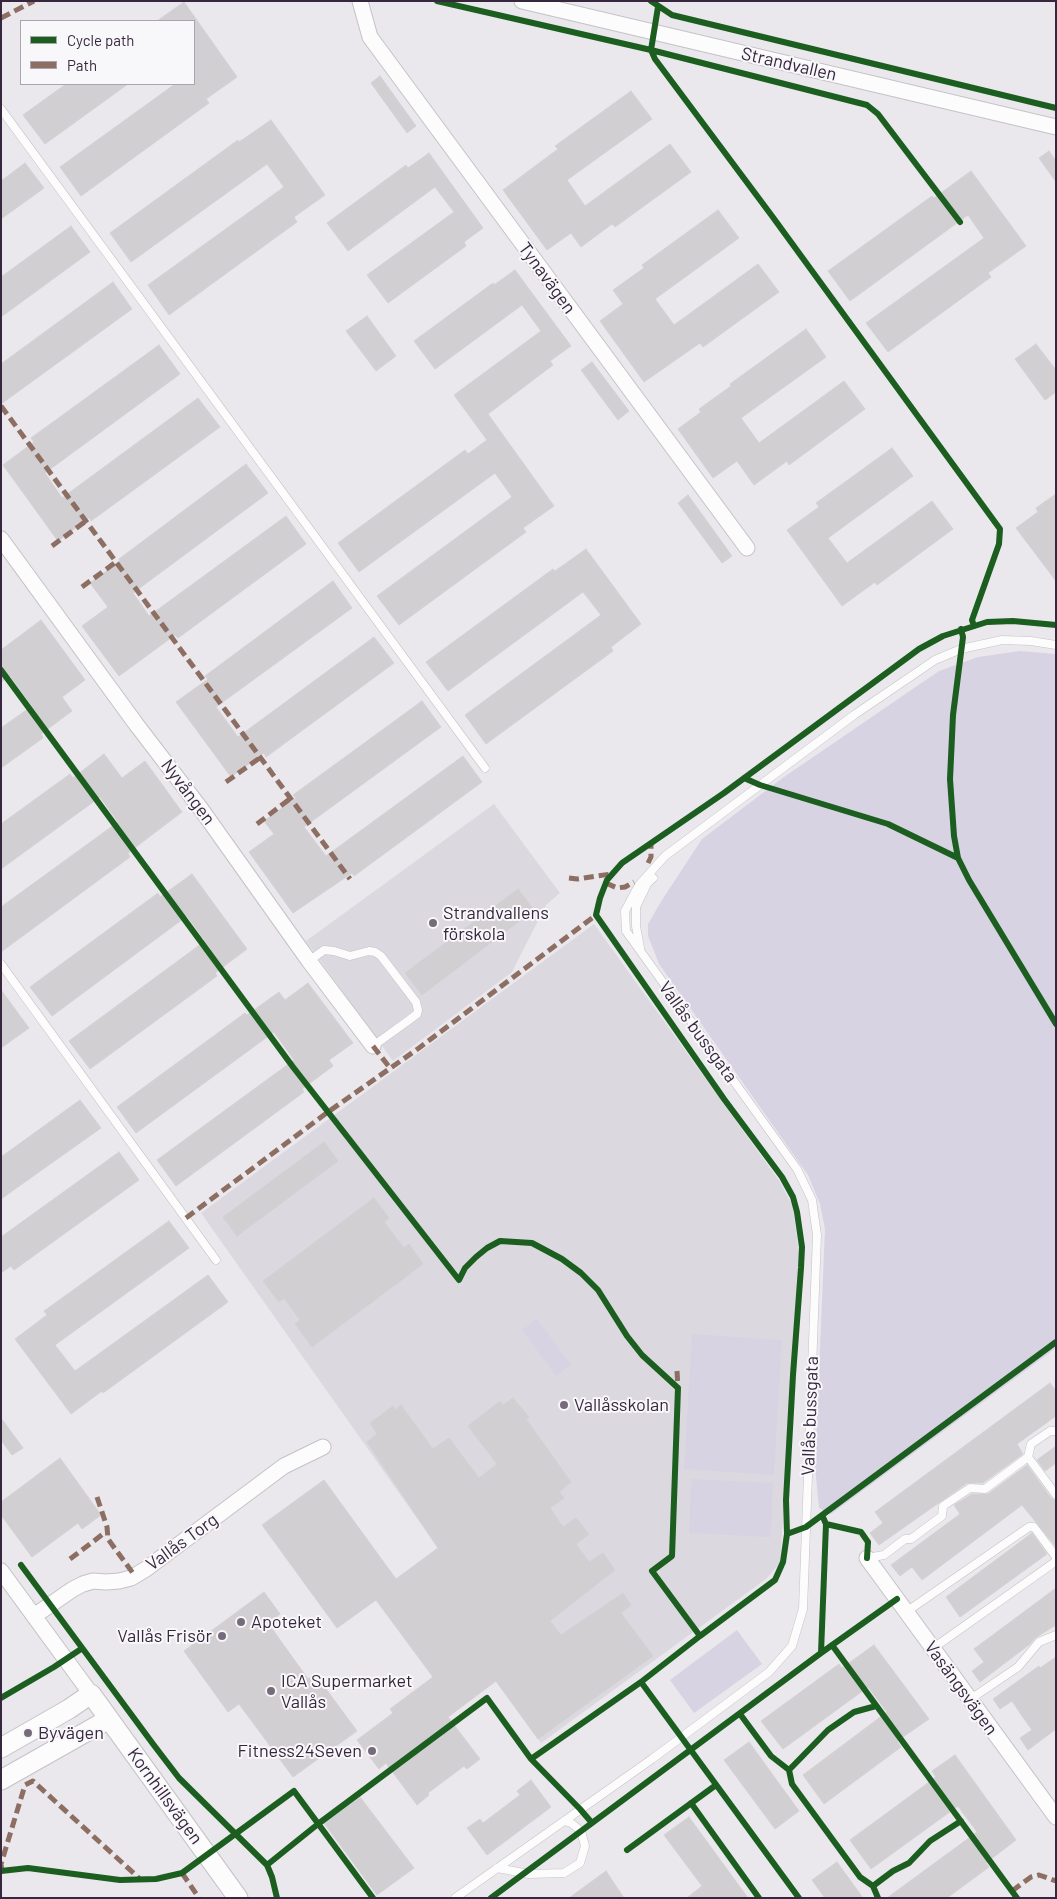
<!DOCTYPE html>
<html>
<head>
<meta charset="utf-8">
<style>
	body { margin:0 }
	#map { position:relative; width:1057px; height:1899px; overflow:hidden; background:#eae8ec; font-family:Barlow,sans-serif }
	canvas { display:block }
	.frame { position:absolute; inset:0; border:2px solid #37273e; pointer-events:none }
	.legend { position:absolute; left:20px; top:20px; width:175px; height:65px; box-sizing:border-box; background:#f8f7fa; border:1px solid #aba4af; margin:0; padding:6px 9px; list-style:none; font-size:15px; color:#37273e }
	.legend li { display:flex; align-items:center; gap:10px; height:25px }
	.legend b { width:25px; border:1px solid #aba4af }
</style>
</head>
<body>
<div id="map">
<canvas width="1057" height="1899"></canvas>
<div class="frame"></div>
<ul class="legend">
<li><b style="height:6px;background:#1b5e20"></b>Cycle path</li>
<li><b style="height:6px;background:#8d6e63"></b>Path</li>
</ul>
</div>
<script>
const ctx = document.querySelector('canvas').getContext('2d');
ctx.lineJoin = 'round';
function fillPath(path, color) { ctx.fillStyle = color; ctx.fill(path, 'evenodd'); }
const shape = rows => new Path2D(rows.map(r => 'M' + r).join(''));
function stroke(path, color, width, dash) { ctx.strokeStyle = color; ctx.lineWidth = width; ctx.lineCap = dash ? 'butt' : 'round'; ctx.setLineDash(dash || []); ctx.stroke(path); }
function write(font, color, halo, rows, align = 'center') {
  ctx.font = font + ' Barlow,sans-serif'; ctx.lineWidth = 4; ctx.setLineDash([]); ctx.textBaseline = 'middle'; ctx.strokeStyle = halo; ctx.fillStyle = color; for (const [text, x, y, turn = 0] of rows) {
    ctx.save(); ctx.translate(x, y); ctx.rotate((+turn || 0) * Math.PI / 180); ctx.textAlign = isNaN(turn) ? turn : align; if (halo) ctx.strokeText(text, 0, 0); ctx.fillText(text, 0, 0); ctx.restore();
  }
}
fillPath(shape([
	[494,804,560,893,546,905,512,972,393,1061,306,941],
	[594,924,780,1182,793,1207,800,1262,780,1563,766,1579,541,1743,412,1567,438,1548,201,1213]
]), '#dcd8df');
fillPath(shape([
	[1020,651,1056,654,1056,1348,831,1514,819,1508,815,1466,825,1229,820,1204,808,1175,659,964,648,936,648,924,662,900,702,839,784,777,939,671,978,657],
	[537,1319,571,1365,556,1376,522,1330],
	[692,1334,782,1340,774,1475,684,1469],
	[691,1479,773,1483,771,1537,689,1533],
	[737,1630,762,1664,694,1713,670,1680]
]), '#d7d3e3');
const building = shape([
	[184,2,237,77,206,99,209,103,81,196,60,167,175,84,194,84,194,21,157,21,184,2],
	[380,76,416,126,407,133,371,83,380,76],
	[66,84,128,84,45,144,23,115,66,84],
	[631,91,652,119,567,180,585,206,670,144,691,172,615,227,612,224,581,247,571,233,547,250,503,190,558,149,555,146,631,91],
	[271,120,325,195,294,217,297,222,169,315,148,285,284,187,267,164,131,262,110,233,238,140,239,142,271,120],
	[1049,151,1056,161,1056,182,1039,158,1049,151],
	[429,153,483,228,464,242,466,246,388,303,367,275,454,212,435,187,348,251,327,223,406,165,408,168,429,153],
	[25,163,44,188,1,219,1,181,25,163],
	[971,171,1026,246,988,273,991,277,888,352,866,323,984,238,968,215,850,301,828,271,932,196,934,198,971,171],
	[718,210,739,238,655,299,674,325,758,264,779,292,703,347,700,343,644,382,600,321,623,304,613,290,644,268,642,265,718,210],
	[71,226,90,252,1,317,1,277,71,226],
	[515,270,571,346,550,361,553,365,488,414,554,506,523,528,526,532,399,625,377,596,512,497,495,473,359,572,338,543,465,450,468,454,487,440,454,395,541,331,522,305,435,369,414,341,493,283,494,285,515,270],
	[113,282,132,309,1,404,1,364,113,282],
	[367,316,396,356,376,371,346,331,367,316],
	[806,329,826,357,741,418,759,443,844,381,865,409,789,465,787,461,754,485,737,461,713,478,678,429,701,412,699,409,731,386,730,384,806,329],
	[1036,344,1056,370,1056,392,1045,400,1015,359,1036,344],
	[159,345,180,374,45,473,62,498,198,398,220,427,91,521,89,518,58,541,3,465,34,442,31,438,159,345],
	[592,362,629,411,618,420,581,370,592,362],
	[892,448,913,476,828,538,847,563,932,501,953,529,877,585,875,582,842,606,787,530,819,507,816,503,892,448],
	[246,464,268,493,133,593,149,616,286,516,306,544,178,638,175,635,119,676,82,626,108,607,90,583,120,561,119,559,246,464],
	[1056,494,1056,581,1016,528,1038,512,1036,508,1056,494],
	[688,495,732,556,722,563,678,503,688,495],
	[586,549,641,624,611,647,613,651,486,744,465,715,601,615,583,592,448,691,426,662,553,569,555,571,586,549],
	[333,581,352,608,216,707,238,737,374,637,394,663,266,757,264,753,231,777,176,702,208,679,205,676,333,581],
	[41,620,85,680,62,697,72,711,41,734,43,738,1,768,1,728,32,706,10,676,1,682,1,650,41,620],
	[422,701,441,727,304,827,326,856,463,756,482,782,354,876,352,873,293,913,249,852,274,834,264,821,296,798,293,795,422,701],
	[104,754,122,778,145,761,182,812,128,853,130,857,1,952,1,907,118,822,100,797,1,869,1,824,70,774,73,778,104,754],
	[192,874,247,949,215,973,217,976,90,1069,69,1041,205,941,187,916,52,1016,30,987,158,893,160,897,192,874],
	[518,889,534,910,422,995,405,973,518,889],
	[308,983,353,1043,329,1060,333,1066,302,1089,304,1092,176,1186,157,1160,294,1060,274,1032,136,1133,117,1107,245,1013,247,1015,279,992,285,1000,308,983],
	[1,990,29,1028,1,1048,1,990],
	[80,1100,101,1128,1,1199,1,1157,80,1100],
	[324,1142,338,1161,237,1236,223,1217,324,1142],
	[119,1152,139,1180,14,1270,11,1266,1,1273,1,1237,119,1152],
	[374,1198,389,1218,384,1222,404,1248,409,1244,423,1264,312,1347,295,1324,300,1320,284,1298,279,1302,263,1281,374,1198],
	[169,1221,189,1248,55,1345,75,1371,208,1275,228,1302,103,1393,102,1391,71,1414,15,1339,47,1315,44,1311,169,1221],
	[1050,1383,1056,1391,1056,1416,1017,1444,1023,1454,983,1483,967,1483,879,1545,870,1533,883,1523,875,1512,1050,1383],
	[513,1398,529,1417,526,1419,571,1482,559,1492,564,1498,550,1508,563,1527,576,1518,589,1534,576,1544,589,1562,603,1553,615,1570,550,1621,561,1635,623,1593,631,1605,621,1613,653,1656,538,1739,496,1681,448,1717,480,1759,467,1769,464,1766,428,1793,429,1795,417,1805,386,1763,379,1769,357,1740,393,1713,390,1709,433,1677,376,1600,337,1628,262,1525,324,1480,396,1579,438,1548,367,1442,377,1434,370,1423,393,1406,395,1410,401,1405,433,1449,449,1438,479,1478,497,1464,468,1426,500,1401,503,1405,513,1398],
	[1,1418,23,1448,12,1455,1,1440,1,1418],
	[1056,1446,1056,1463,1045,1471,1037,1460,1056,1446],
	[60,1458,101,1515,82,1529,78,1523,32,1557,1,1515,1,1502,60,1458],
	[1027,1465,1051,1498,1056,1501,1056,1547,1022,1505,922,1580,912,1567,900,1576,891,1565,960,1514,954,1505,972,1494,988,1494,1027,1465],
	[1032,1533,1047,1554,960,1617,946,1597,1032,1533],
	[1056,1588,1056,1625,1035,1638,1030,1644,980,1682,972,1671,984,1662,974,1649,1056,1588],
	[264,1592,280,1614,268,1623,308,1679,315,1674,357,1731,293,1777,239,1704,228,1712,184,1651,264,1592],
	[874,1645,929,1719,897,1741,901,1747,824,1804,803,1775,887,1712,868,1687,783,1749,761,1721,839,1664,842,1668,874,1645],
	[1056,1657,1056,1729,1028,1750,1020,1738,1032,1730,1022,1716,1012,1701,1000,1709,993,1699,1039,1666,1040,1668,1056,1657],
	[749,1742,799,1811,775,1829,724,1760,749,1742],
	[955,1755,1016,1840,986,1863,989,1867,947,1898,887,1898,977,1832,958,1806,871,1869,850,1840,936,1777,932,1771,955,1755],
	[531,1780,551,1807,487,1855,467,1828,480,1819,483,1823,520,1795,517,1791,531,1780],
	[360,1797,414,1868,377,1895,324,1823,360,1797],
	[689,1817,748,1898,687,1898,702,1886,664,1835,689,1817],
	[837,1862,863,1898,825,1898,812,1880,837,1862],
	[606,1871,624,1898,569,1898,606,1871]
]);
fillPath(building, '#d2cfd3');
stroke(building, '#d3d1d5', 1);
const service = shape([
	[1,109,485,768],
	[640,948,636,926,636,907,647,884,653,878],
	[309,961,324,950,334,951,350,956,369,951,375,952,381,956,416,1002,418,1010,417,1014,409,1020,373,1046],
	[1,964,216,1260],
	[1028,1457,1056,1495],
	[867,1558,884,1555,905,1539,911,1539,942,1516,943,1506,970,1488,985,1489,1028,1457,1031,1444,1050,1431,1056,1431],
	[906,1612,1029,1527,1034,1527,1056,1557],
	[932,1649,1055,1562,1056,1559],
	[969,1700,1018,1667,1039,1642,1056,1635],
	[497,1868,529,1874,564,1873,580,1863,585,1846,581,1831,571,1823,564,1821],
	[455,1898,652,1759,769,1672,792,1646,803,1609,817,1235,812,1200,797,1169,626,931,625,911,639,885,665,856,854,715,935,660,961,649,1002,640,1031,641,1056,645]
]);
const minor = shape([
	[360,1,370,37,747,548],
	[522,1,1056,127],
	[1,539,136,724,201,809,309,961,373,1046],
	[867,1558,1056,1817],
	[1,1571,91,1694],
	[34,1616,73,1589,83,1584,93,1581,106,1582,119,1581,131,1578,146,1569,284,1466,323,1447]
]);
const tertiary = shape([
	[1,1748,69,1709,91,1694,238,1898],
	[1,1780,109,1719]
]);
stroke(service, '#c4c2c6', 9);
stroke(minor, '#c4c2c6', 17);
stroke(tertiary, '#c4c2c6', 21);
stroke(service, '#fcfcfc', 8);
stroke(minor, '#fcfcfc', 15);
stroke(tertiary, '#fcfcfc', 19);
stroke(shape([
	[1,18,34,1],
	[1,406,350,879],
	[52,546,86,521],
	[82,587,116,562],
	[226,782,261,757],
	[257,824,291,798],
	[648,863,651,857,651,844],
	[569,878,577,879,611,874],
	[606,883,617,888,625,887,634,882],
	[373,1046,390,1068],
	[186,1218,328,1112,419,1048,596,915],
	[677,1371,678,1388],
	[97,1497,107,1527,108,1539,135,1576],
	[70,1559,107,1531],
	[2,1871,1,1864,25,1785,33,1781,140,1879],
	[182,1873,199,1898],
	[1012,1891,1031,1877,1039,1875,1056,1881]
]), '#8d6e63', 5, [10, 5]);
stroke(shape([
	[437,1,651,50,867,105,878,114,960,222],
	[651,1,672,15,1056,108],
	[658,7,651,50,655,59,772,216,1000,529,999,544,972,620,974,626],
	[961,629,963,637,953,715,950,779,954,836,958,858,969,880,1056,1024],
	[1,670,293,1067,459,1280,465,1268,476,1257,487,1248,500,1241,532,1243,562,1259,581,1273,598,1290,627,1336,642,1355,678,1388,672,1556,652,1571,700,1636,641,1682,799,1898],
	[744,778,760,785,888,824,958,858],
	[826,1524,861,1532,868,1542,867,1558],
	[787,1534,806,1527,1056,1342],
	[21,1565,153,1744,179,1778,267,1865,272,1877,277,1898],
	[700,1636,775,1580,783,1562,787,1534,786,1500,793,1375,801,1268,802,1247,797,1212,793,1197,782,1177,724,1099,596,915,600,898,607,880,622,863,724,793,919,649,943,636,987,622,1013,621,1056,625],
	[832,1645,1017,1898],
	[821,1653,826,1524,822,1515],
	[1,1698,54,1667,81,1649],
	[740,1714,771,1756,789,1770,792,1784,860,1877,873,1886,878,1898],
	[531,1759,580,1809,592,1823],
	[789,1770,828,1730,854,1712,876,1706],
	[691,1803,759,1898],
	[627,1850,716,1785],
	[267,1865,318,1824,487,1698,531,1759,641,1682],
	[1,1871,28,1868,120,1880,156,1879,182,1873,294,1791,373,1898],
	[873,1886,893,1871,909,1863,930,1841,961,1821],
	[491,1898,821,1653,897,1599]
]), '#1b5e20', 6);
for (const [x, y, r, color] of [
	[433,923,5,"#766b7b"],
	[564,1405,5,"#766b7b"],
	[241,1622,5,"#766b7b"],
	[222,1636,5,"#766b7b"],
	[271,1691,5,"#766b7b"],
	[28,1733,5,"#766b7b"],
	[372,1751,5,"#766b7b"]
]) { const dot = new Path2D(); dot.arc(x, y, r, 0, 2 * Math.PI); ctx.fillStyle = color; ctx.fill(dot); stroke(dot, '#f8f7fa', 2); }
write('18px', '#37273e', '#f8f7fa', [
	["Strandvallen",789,64,13],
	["Tynavägen",547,278,54],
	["Nyvången",188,792,53],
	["Vallås bussgata",698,1032,54],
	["Vallås bussgata",810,1416,-88],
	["Vallås Torg",182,1542,-36],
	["Vasängsvägen",961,1688,54],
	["Kornhillsvägen",165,1796,54]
]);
write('18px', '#37273e', '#f8f7fa', [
	["Strandvallens",443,913],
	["förskola",443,934],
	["Vallåsskolan",574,1405],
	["Apoteket",251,1622],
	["Vallås Frisör",212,1636,"right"],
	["ICA Supermarket",281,1681],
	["Vallås",281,1702],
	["Byvägen",38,1733],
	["Fitness24Seven",362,1751,"right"]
], 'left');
</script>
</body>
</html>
